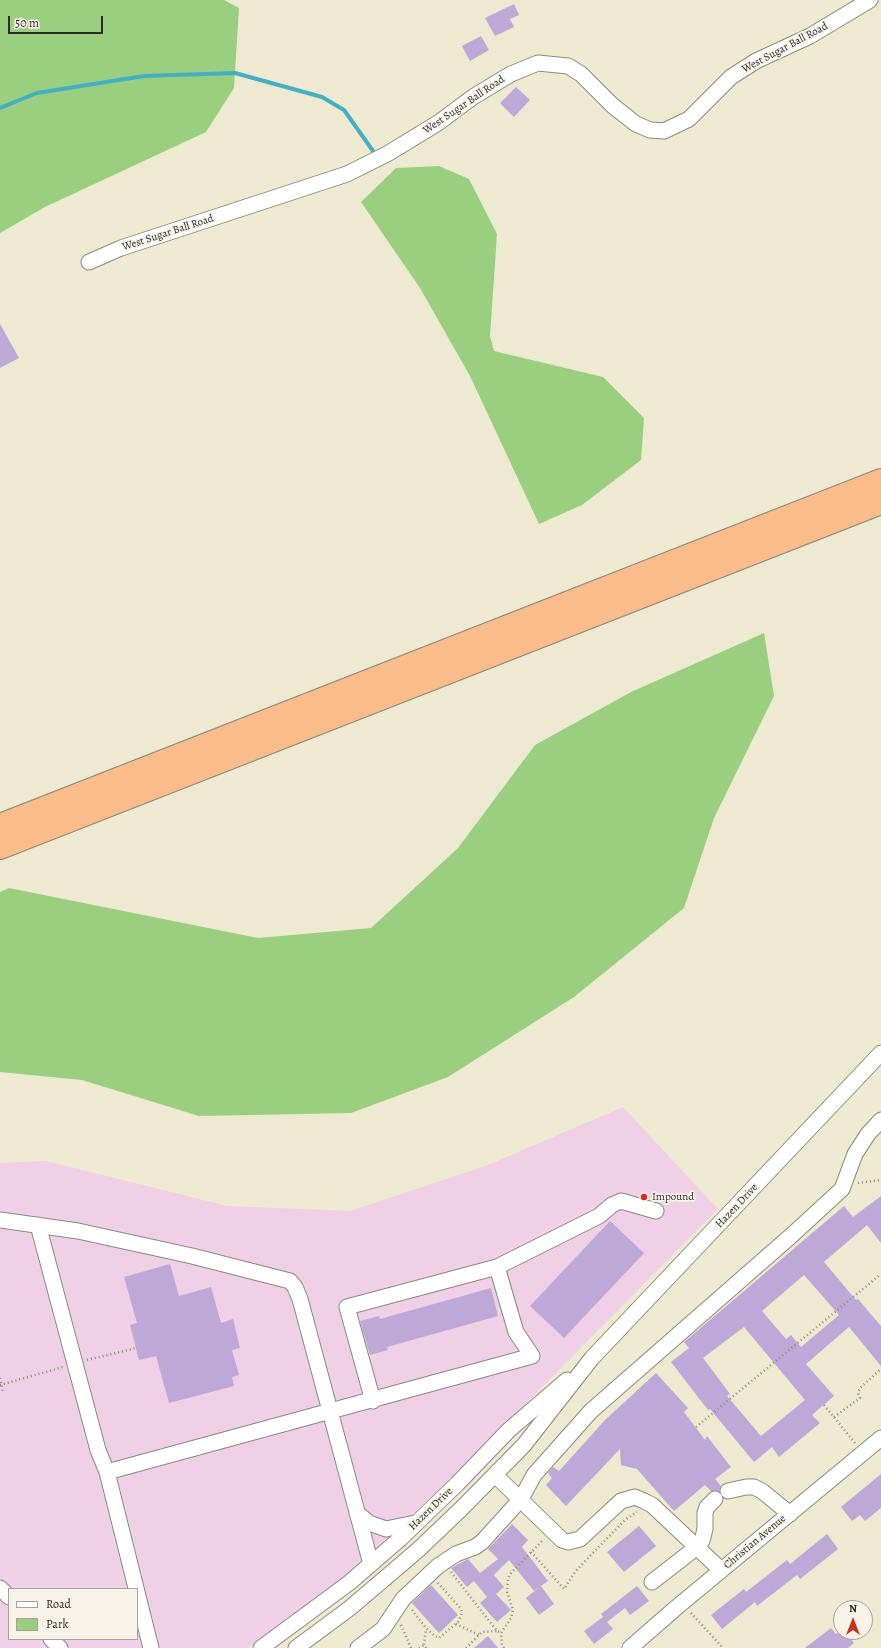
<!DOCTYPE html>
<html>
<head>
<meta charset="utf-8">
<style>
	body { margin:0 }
	#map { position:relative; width:881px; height:1648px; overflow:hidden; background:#eee9d1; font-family:Alegreya,serif }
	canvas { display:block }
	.legend { position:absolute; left:8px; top:1588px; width:130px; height:52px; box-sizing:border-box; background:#f7f3e8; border:1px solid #a5a39c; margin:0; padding:5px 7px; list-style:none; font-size:12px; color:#2b2b2b }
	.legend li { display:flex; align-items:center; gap:8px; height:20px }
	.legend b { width:20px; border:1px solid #a5a39c }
	.north { position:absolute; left:833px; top:1600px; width:40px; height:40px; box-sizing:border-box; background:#f7f3e8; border:1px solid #a5a39c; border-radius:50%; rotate:0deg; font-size:11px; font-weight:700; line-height:16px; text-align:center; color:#2b2b2b }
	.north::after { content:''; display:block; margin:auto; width:14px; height:18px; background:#c8321e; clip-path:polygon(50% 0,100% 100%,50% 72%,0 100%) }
	.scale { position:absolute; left:8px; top:16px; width:95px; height:18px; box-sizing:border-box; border:2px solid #2b2b2b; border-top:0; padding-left:5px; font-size:12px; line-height:14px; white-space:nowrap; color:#2b2b2b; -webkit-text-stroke:3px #f7f3e8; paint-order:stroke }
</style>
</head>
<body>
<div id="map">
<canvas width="881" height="1648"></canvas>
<ul class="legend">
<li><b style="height:5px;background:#fff"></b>Road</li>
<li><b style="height:11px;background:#9bcf80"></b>Park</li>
</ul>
<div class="north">N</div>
<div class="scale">50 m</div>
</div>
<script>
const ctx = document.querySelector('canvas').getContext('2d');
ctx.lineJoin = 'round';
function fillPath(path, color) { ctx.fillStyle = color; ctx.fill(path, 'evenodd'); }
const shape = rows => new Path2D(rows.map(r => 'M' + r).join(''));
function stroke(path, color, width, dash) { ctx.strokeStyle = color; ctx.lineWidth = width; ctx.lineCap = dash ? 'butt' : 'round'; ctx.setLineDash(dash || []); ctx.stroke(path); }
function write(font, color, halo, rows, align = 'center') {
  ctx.font = font + ' Alegreya,serif'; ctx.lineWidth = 3.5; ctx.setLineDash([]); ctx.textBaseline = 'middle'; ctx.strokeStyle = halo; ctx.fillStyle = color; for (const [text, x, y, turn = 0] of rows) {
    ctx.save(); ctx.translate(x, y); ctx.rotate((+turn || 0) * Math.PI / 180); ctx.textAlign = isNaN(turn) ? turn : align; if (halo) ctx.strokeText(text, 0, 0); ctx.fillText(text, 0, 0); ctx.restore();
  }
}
fillPath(shape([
	[623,1107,718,1209,477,1453,344,1579,266,1637,248,1648,0,1648,0,1163,46,1161,227,1206,350,1211,488,1165],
	[9,1589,137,1589,137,1639,9,1639]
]), '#efd0e6');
fillPath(shape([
	[0,0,224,0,239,8,234,88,206,132,45,207,0,233],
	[439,166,469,179,497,234,490,336,494,351,603,377,644,418,641,460,582,505,539,524,470,376,420,288,361,202,396,168],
	[764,633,774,696,714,818,684,908,574,997,448,1077,351,1113,199,1116,82,1080,0,1072,0,892,9,888,258,938,371,928,458,848,535,745,631,692]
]), '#9bcf80');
stroke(shape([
	[0,108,37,93,144,76,235,73,322,97,344,110,373,151]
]), '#44b0c2', 4);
fillPath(shape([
	[514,4,519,15,510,19,514,27,495,36,485,18],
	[481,36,489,50,470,61,462,46],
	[516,87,530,100,514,117,500,103],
	[0,324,19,358,0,368],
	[881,1196,881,1243,867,1225,824,1262,856,1300,858,1299,881,1326,881,1366,849,1327,806,1364,834,1396,812,1415,820,1423,779,1457,772,1447,754,1462,710,1409,708,1410,671,1362,689,1348,684,1342,844,1206,853,1217],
	[804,1275,839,1315,801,1347,791,1335,786,1339,762,1311],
	[744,1327,805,1400,761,1436,727,1396,730,1394,703,1358],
	[610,1221,644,1253,564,1338,530,1306],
	[170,1264,179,1296,211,1287,221,1323,233,1319,240,1348,232,1350,239,1375,232,1377,234,1386,169,1403,156,1356,139,1360,130,1325,137,1323,124,1277],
	[491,1288,498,1316,387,1347,388,1350,370,1355,360,1321,379,1316,380,1319],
	[656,1373,688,1408,684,1412,705,1440,707,1436,731,1467,715,1479,721,1486,719,1491,711,1491,705,1485,674,1511,637,1469,621,1465,620,1449,566,1506,546,1485,552,1478,548,1473,553,1467,559,1471,605,1420],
	[881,1474,881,1508,865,1521,860,1515,852,1521,841,1507],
	[512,1524,528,1540,522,1547,548,1581,534,1591,509,1560,494,1575,504,1587,496,1594,511,1610,497,1622,480,1603,487,1597,474,1581,467,1587,451,1568,468,1559,480,1573,498,1559,488,1549],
	[639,1526,656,1546,624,1572,607,1552],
	[827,1534,838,1549,800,1579,797,1575,757,1606,755,1602,722,1629,711,1615,744,1589,746,1592,787,1560,790,1564],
	[431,1585,458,1615,439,1633,412,1603],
	[541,1586,554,1604,539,1615,526,1598],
	[637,1586,649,1601,630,1615,625,1608,607,1622,613,1629,594,1644,584,1631,603,1617,606,1621,601,1614],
	[831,1628,836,1634,839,1632,846,1632,854,1643,848,1648,805,1648],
	[488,1636,498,1648,474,1648]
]), '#bea8d8');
const minor = shape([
	[89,262,121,248,347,174,387,154,438,123,473,97,511,74,538,63,568,66,581,74,613,106,636,124,650,130,664,131,689,119,731,77,756,61,810,36,870,0],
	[0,1220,78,1231,192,1256,290,1281,295,1287,300,1299,371,1564],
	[38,1225,98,1450,107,1472,151,1648],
	[373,1401,347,1307,497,1267,599,1216,612,1205,621,1201,656,1211],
	[107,1472,532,1356,516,1332,497,1267],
	[495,1475,562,1540,568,1542,580,1539,621,1501,635,1497,644,1501,652,1505,721,1570],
	[728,1491,746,1487,754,1487,762,1491,790,1514],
	[357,1513,369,1523,386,1529,415,1523],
	[652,1582,697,1547,702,1541,705,1529,705,1513,707,1507,715,1499],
	[0,1588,9,1597],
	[51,1639,60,1648],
	[261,1648,349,1583,401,1538,457,1484,509,1430,567,1380],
	[296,1648,350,1608,418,1550,461,1509,524,1445,592,1358,881,1053],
	[358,1648,383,1629,403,1599,438,1566,456,1554,475,1547,482,1542,521,1499,534,1475,591,1411,792,1235,842,1189,855,1154,868,1134,881,1120],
	[630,1648,677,1607,881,1438]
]);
const highway = shape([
	[0,825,881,480],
	[0,848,881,503]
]);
stroke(minor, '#8c8a7e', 17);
stroke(highway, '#8c8a7e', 24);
stroke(shape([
	[858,1183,881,1180],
	[87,1360,136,1348],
	[0,1378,3,1393],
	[0,1385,63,1367],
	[824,1405,855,1443],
	[834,1417,860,1398,858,1393,860,1388,881,1369],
	[696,1427,881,1274],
	[531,1552,564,1589,575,1572,590,1556,626,1519,637,1512],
	[451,1572,497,1631,501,1633],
	[412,1610,426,1628,435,1636,439,1638,458,1622,462,1613,461,1609,438,1583],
	[691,1613,723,1648],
	[456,1624,479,1635],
	[401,1625,411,1648],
	[419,1648,424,1645],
	[426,1648,424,1645,426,1629],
	[466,1648,482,1632,497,1631],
	[504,1648,502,1645,501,1633,511,1618,513,1610,507,1592,508,1579,510,1574,544,1539]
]), '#8c8a7e', 2.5, [1, 3]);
stroke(minor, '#fff', 15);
stroke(highway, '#fabc8b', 22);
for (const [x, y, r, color] of [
	[644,1197,4,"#c8321e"]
]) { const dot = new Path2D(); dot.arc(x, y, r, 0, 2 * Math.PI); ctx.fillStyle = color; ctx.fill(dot); stroke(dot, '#f7f3e8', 1.5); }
write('11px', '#2b2b2b', '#f7f3e8', [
	["West Sugar Ball Road",785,48,-28],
	["West Sugar Ball Road",464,105,-34],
	["West Sugar Ball Road",168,233,-18],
	["Hazen Drive",737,1206,-47],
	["Hazen Drive",431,1509,-44],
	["Christian Avenue",755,1542,-40]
]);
write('11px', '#2b2b2b', '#f7f3e8', [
	["Impound",652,1197]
], 'left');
</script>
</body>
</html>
